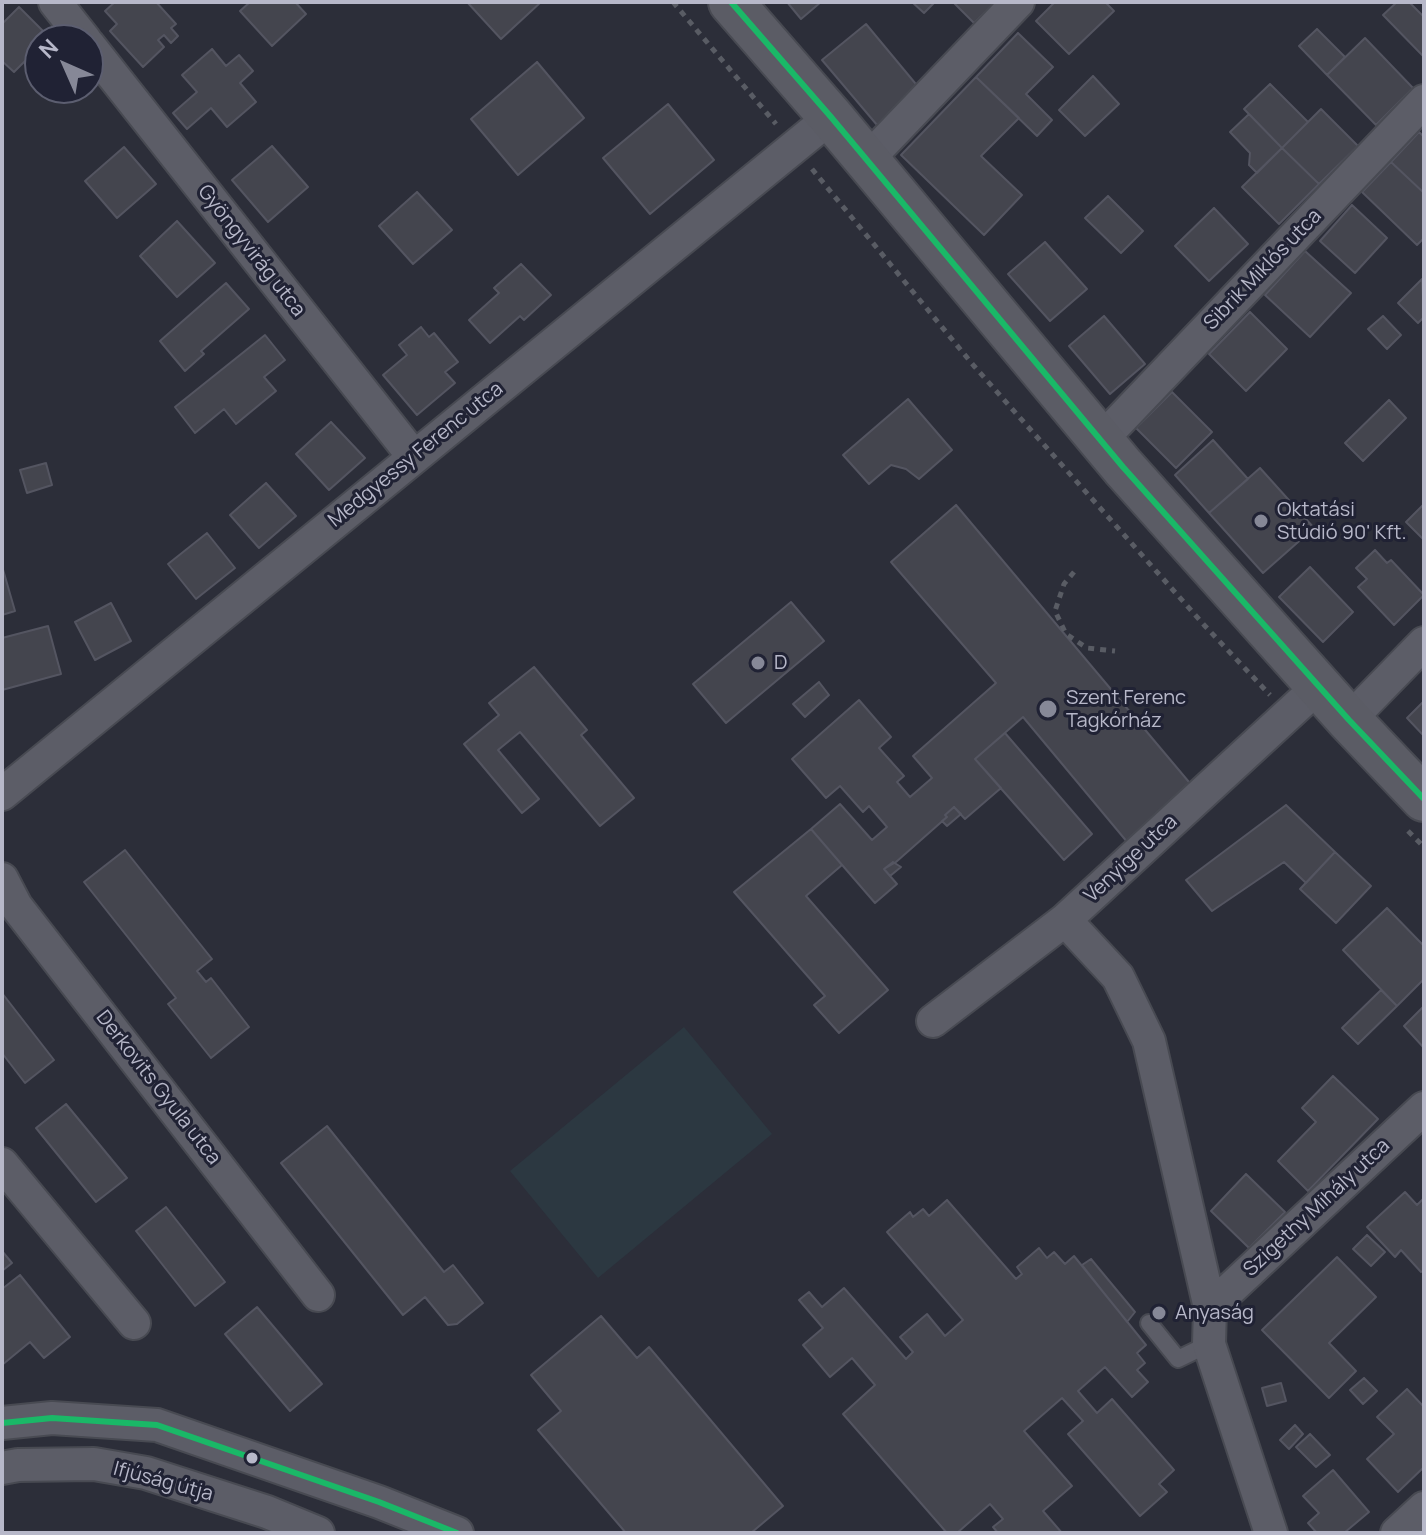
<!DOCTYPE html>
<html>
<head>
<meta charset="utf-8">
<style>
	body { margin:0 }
	#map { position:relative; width:1426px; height:1535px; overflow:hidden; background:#2c2e39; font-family:Manrope,sans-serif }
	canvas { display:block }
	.frame { position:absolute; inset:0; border:4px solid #b7b8c9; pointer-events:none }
	.north { position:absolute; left:24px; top:24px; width:80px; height:80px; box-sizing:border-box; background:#202234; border:2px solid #5c5e70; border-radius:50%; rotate:315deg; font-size:22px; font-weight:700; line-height:32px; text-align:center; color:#b7b8c9 }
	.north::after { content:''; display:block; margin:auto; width:28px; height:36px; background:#868897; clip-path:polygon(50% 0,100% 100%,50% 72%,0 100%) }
</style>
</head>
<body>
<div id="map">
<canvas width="1426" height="1535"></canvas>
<div class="frame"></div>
<div class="north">N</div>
</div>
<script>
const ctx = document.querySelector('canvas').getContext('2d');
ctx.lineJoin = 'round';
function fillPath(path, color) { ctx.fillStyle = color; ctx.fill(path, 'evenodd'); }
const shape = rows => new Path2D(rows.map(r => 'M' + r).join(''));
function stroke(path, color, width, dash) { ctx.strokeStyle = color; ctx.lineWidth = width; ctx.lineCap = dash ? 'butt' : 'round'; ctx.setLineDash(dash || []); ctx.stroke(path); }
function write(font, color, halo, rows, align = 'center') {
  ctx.font = font + ' Manrope,sans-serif'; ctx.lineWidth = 6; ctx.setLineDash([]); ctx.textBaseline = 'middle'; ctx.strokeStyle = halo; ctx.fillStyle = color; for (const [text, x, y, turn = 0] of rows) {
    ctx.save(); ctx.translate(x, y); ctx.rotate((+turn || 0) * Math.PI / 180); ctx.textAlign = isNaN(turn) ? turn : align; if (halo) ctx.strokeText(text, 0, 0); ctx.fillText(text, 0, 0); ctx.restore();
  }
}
fillPath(shape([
	[684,1027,772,1134,598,1278,510,1171]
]), '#2c3841');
const building = shape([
	[115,2,156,2,176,24,171,28,178,36,171,43,164,35,158,40,164,47,143,67,110,31,117,24,105,11,115,2],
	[250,2,295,2,306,14,272,46,240,11,250,2],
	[467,2,541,2,501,39,467,2],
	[787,2,821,2,801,19,787,2],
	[912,2,935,2,924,13,912,2],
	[953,2,996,2,974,23,953,2],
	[1055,2,1105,2,1114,11,1069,54,1036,21,1055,2],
	[1397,2,1409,2,1424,17,1424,57,1383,15,1397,2],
	[19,7,49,37,40,40,40,46,14,72,2,61,2,24,19,7],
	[866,24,920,89,877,125,822,60,866,24],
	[1317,29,1345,57,1327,75,1299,46,1317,29],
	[1018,33,1053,67,1026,94,1052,120,1037,136,976,77,1018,33],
	[1365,38,1413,88,1376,125,1327,75,1365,38],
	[212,49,226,66,239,55,253,71,240,83,256,102,227,127,211,108,187,129,173,113,197,92,182,75,212,49],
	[537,62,584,118,518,175,471,119,537,62],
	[1093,76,1119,104,1085,136,1059,110,1093,76],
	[976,77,1019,118,981,156,1022,195,984,235,901,155,976,77],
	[1270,84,1308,122,1282,148,1244,109,1270,84],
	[668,104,714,160,650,214,603,158,668,104],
	[1321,109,1358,146,1319,184,1282,148,1321,109],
	[1249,114,1282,148,1257,173,1249,165,1250,153,1230,132,1249,114],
	[1419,132,1424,137,1424,193,1391,162,1419,132],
	[272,146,308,187,268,222,232,180,272,146],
	[124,147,156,184,117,218,85,181,124,147],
	[1282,148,1319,184,1279,224,1242,187,1282,148],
	[1391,162,1424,193,1424,238,1417,245,1362,192,1391,162],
	[417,192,452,230,413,264,379,226,417,192],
	[1108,196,1143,231,1121,253,1085,218,1108,196],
	[1352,205,1387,238,1355,273,1320,241,1352,205],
	[1214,208,1248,244,1209,281,1175,246,1214,208],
	[177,221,215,263,177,297,140,256,177,221],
	[1045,242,1087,289,1050,321,1008,274,1045,242],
	[1305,251,1351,293,1310,337,1265,295,1305,251],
	[521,264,551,295,524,320,520,316,490,343,469,320,499,293,494,288,521,264],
	[1422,279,1424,317,1418,323,1398,303,1422,279],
	[226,283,249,309,201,351,204,354,185,371,160,341,226,283],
	[1250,312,1287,349,1246,391,1209,354,1250,312],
	[1104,316,1145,364,1110,394,1069,346,1104,316],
	[1383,316,1401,335,1387,349,1368,329,1383,316],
	[421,327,429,337,434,333,458,362,445,372,455,383,417,415,383,375,407,355,399,345,421,327],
	[265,335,285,360,264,377,276,391,236,424,224,409,195,433,175,407,265,335],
	[1172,392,1212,432,1176,468,1136,428,1172,392],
	[908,399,952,450,919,479,906,469,891,465,869,484,843,455,908,399],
	[1389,400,1406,418,1363,461,1345,443,1389,400],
	[331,422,365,458,329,490,296,454,331,422],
	[1213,440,1248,479,1209,513,1175,475,1213,440],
	[46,463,52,485,27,493,20,470,46,463],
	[1260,468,1314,528,1263,573,1209,513,1260,468],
	[266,483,296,516,259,548,230,515,266,483],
	[1424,504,1424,540,1406,522,1424,504],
	[956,505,1194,788,1128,843,1023,717,975,759,1001,788,965,819,954,807,945,815,947,817,896,862,884,869,897,884,875,903,811,829,840,804,872,840,887,827,869,806,863,812,840,786,826,798,792,759,859,700,891,737,879,748,904,776,897,782,910,797,932,778,913,756,996,683,891,562,956,505],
	[207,533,235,568,196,599,168,564,207,533],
	[1375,550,1387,563,1391,560,1424,595,1394,625,1358,587,1367,579,1356,568,1375,550],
	[2,566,15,611,2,615,2,566],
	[1310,567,1353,612,1323,642,1279,597,1310,567],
	[791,602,824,641,726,723,693,684,791,602],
	[111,603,131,641,95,660,75,622,111,603],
	[48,626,61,674,2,690,2,638,48,626],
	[534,667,587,730,581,735,634,798,600,826,520,732,498,750,539,799,522,813,464,744,499,715,489,703,534,667],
	[819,682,829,695,805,717,793,704,819,682],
	[1424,701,1424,736,1407,718,1424,701],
	[1005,733,1092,834,1064,860,975,759,1005,733],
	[1286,805,1335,852,1306,883,1284,862,1212,911,1186,880,1286,805],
	[954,807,961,814,947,826,942,821,947,817,945,815,954,807],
	[811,829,842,865,806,896,888,990,839,1033,814,1005,825,996,734,892,811,829],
	[125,850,212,959,197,971,206,982,211,978,249,1027,211,1058,168,1004,176,998,84,882,125,850],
	[1335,852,1371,886,1336,923,1300,889,1335,852],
	[893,862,901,867,890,876,884,869,893,862],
	[1387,908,1424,946,1424,979,1397,1006,1343,950,1387,908],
	[1381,990,1397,1006,1358,1044,1342,1028,1381,990],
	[2,993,54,1060,25,1083,2,1053,2,993],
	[1424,1006,1424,1048,1404,1026,1424,1006],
	[1333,1076,1378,1119,1308,1191,1278,1161,1316,1122,1302,1108,1333,1076],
	[66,1104,127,1178,96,1202,36,1128,66,1104],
	[327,1126,444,1272,453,1265,483,1303,457,1324,448,1325,425,1297,403,1315,281,1163,327,1126],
	[1246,1174,1285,1212,1249,1248,1211,1211,1246,1174],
	[1405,1192,1417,1205,1424,1198,1424,1270,1421,1272,1401,1250,1395,1257,1367,1227,1405,1192],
	[947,1200,1016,1279,1022,1274,1017,1267,1039,1248,1047,1258,1054,1252,1065,1264,1074,1256,1146,1345,1137,1353,1145,1363,1137,1370,1148,1382,1132,1397,1105,1367,1078,1391,1097,1413,1112,1399,1174,1470,1159,1484,1167,1492,1140,1516,1068,1434,1083,1421,1062,1398,1024,1431,1072,1486,1043,1511,1062,1533,998,1533,993,1527,1003,1519,990,1504,957,1533,947,1533,843,1414,875,1385,852,1358,830,1377,803,1345,823,1328,799,1300,809,1292,822,1307,844,1288,906,1359,913,1352,900,1337,927,1314,945,1336,963,1320,887,1232,910,1212,913,1217,923,1209,929,1216,947,1200],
	[166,1207,225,1282,195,1306,136,1231,166,1207],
	[1367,1235,1385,1252,1371,1266,1353,1249,1367,1235],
	[2,1251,12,1263,2,1271,2,1251],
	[1337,1257,1376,1297,1329,1343,1356,1371,1329,1398,1262,1330,1337,1257],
	[1091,1259,1135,1312,1127,1322,1082,1265,1091,1259],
	[20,1275,70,1337,44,1358,30,1342,2,1365,2,1289,20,1275],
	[257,1307,322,1384,290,1411,225,1334,257,1307],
	[601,1316,637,1358,649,1347,783,1506,751,1533,626,1533,538,1430,561,1411,531,1375,601,1316],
	[1364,1378,1377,1391,1363,1404,1350,1390,1364,1378],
	[1281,1383,1286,1401,1267,1406,1262,1388,1281,1383],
	[1407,1389,1424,1407,1424,1467,1398,1492,1367,1459,1394,1434,1377,1417,1407,1389],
	[1295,1425,1303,1434,1289,1449,1280,1440,1295,1425],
	[1310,1434,1330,1455,1316,1467,1296,1447,1310,1434],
	[1333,1470,1369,1512,1344,1533,1317,1533,1308,1523,1319,1513,1303,1496,1333,1470]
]);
fillPath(building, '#44454e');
stroke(building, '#545561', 2);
const lane = shape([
	[1149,1323,1178,1359,1209,1344]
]);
const street = shape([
	[55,2,85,40],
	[88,44,414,457],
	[867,160,1018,2],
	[1102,439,1424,101],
	[1349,720,1424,643],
	[2,794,831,117],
	[2,879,16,906,318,1295],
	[1065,920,1118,977,1149,1041,1210,1308,1209,1344,1271,1533],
	[933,1021,1065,920,1319,686],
	[2,1164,134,1323],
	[1210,1308,1424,1108],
	[2,1423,52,1418,157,1425,379,1502,457,1533],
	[2,1468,18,1465,94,1464,146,1473,267,1512,318,1533],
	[1397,1533,1424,1508]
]);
const secondary = shape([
	[731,2,831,117,1123,467,1349,720,1424,799]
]);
stroke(lane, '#484a52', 20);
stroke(street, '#484a52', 36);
stroke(secondary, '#484a52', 48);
stroke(shape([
	[673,2,776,124],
	[812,169,974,366,1205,626,1270,695],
	[1074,572,1064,584,1055,611,1066,634,1087,648,1115,651],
	[1408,831,1424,847]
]), '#595c64', 5, [6, 6]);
stroke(lane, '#5c5d67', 16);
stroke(street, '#5c5d67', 32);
stroke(secondary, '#5b5c65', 44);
stroke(shape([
	[731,2,831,117,1123,467,1349,720,1424,799],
	[2,1423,52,1418,157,1425,379,1502,457,1533]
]), '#1ab867', 6);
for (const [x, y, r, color] of [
	[1261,521,8,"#868897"],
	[758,663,8,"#868897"],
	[1048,709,10,"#868897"],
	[1159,1313,8,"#868897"],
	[252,1458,7,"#b7b8c9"]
]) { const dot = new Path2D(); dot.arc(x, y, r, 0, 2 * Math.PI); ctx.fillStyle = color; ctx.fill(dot); stroke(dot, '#202234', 3); }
write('20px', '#b7b8c9', '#202234', [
	["Gyöngyvirág utca",251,251,52],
	["Sibrik Miklós utca",1263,270,-46],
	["Medgyessy Ferenc utca",416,455,-39],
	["Venyige utca",1131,859,-43],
	["Derkovits Gyula utca",158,1088,52],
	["Szigethy Mihály utca",1317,1208,-43],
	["Ifjúság útja",163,1482,15]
]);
write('20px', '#b7b8c9', '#202234', [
	["Oktatási",1277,510],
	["Stúdió 90' Kft.",1277,533],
	["D",774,663],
	["Szent Ferenc",1066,698],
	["Tagkórház",1066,721],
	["Anyaság",1175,1313]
], 'left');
</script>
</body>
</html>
